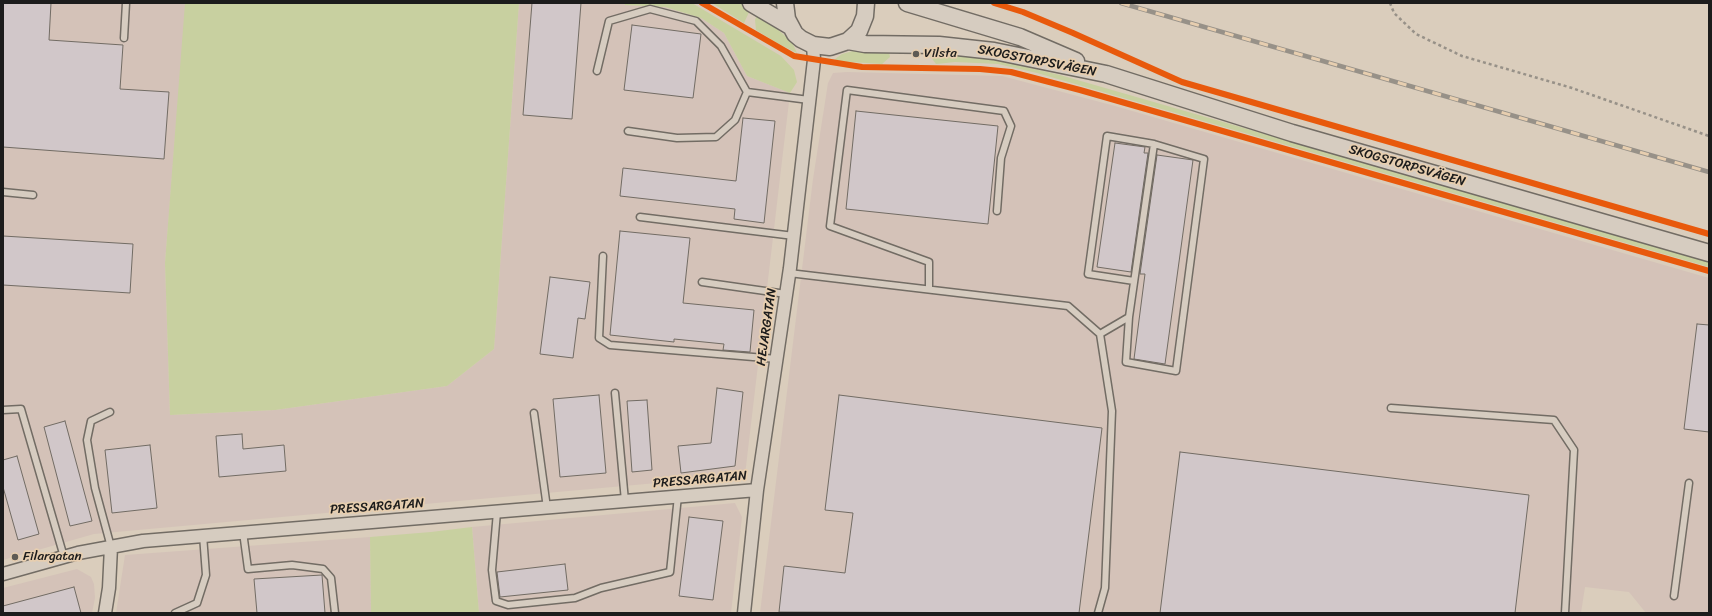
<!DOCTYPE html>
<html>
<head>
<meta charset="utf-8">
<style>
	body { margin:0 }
	#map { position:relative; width:1712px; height:616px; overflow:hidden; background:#dacdbc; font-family:Sriracha,sans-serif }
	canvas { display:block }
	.frame { position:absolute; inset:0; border:4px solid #1c1c1c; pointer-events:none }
</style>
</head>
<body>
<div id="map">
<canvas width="1712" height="616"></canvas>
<div class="frame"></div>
</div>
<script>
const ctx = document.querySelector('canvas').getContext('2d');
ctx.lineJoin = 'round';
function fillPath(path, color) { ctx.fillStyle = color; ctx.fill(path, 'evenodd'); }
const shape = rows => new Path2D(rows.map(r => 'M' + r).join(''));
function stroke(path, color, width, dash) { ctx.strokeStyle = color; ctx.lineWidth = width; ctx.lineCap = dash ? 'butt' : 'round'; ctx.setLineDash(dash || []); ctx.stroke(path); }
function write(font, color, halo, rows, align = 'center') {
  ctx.font = font + ' Sriracha,sans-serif'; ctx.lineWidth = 3.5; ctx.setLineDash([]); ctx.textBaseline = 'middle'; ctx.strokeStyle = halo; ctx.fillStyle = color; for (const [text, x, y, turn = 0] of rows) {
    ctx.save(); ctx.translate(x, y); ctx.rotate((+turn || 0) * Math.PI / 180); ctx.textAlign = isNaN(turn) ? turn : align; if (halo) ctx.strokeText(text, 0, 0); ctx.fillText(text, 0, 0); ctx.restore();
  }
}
fillPath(shape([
	[3,3,186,3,165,263,170,415,275,410,447,386,494,349,519,3,624,3,625,5,665,7,701,18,724,33,747,76,790,93,745,475,94,534,3,560],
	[847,72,1002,76,1115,106,1709,278,1709,613,1646,613,1629,592,1585,587,1581,613,760,613,813,179,828,83,833,73],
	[735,503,742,517,731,613,479,613,472,527],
	[370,537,371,613,116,613,125,555],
	[77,569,91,577,94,584,95,598,92,613,3,613,3,588]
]), '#d4c2b8');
fillPath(shape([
	[185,3,519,3,494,349,447,386,275,410,170,415,165,263],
	[624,3,692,3,781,56,794,70,797,82,790,93,747,76,724,33,701,18,665,7,625,5],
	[712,3,741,3,751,8,744,23],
	[758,12,792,42,797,53,779,44,756,30,755,20],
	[853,51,889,52,890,57,882,64,836,61,835,59,842,54],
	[930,52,946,53,1001,61,1060,75,1709,262,1709,267,1037,73,998,64,955,62,936,64,930,56],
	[472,527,479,613,371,613,370,537,431,532]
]), '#c8d0a0');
const building = shape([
	[3,3,51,3,49,40,123,45,120,89,169,92,164,159,3,147,3,3],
	[532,3,581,3,572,119,523,115,532,3],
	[632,25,701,34,693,98,624,90,632,25],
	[856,111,998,126,988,224,846,209,856,111],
	[743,118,775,121,764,223,734,219,735,209,620,196,623,168,736,181,743,118],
	[1115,143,1145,147,1144,153,1148,153,1131,272,1097,267,1115,143],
	[1157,155,1193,160,1165,364,1134,359,1145,274,1140,274,1157,155],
	[620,231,690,238,683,303,754,310,750,352,723,350,724,344,674,339,674,342,610,335,620,231],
	[3,236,133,244,130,293,3,285,3,236],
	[550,277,590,282,585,319,578,318,573,358,540,354,550,277],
	[1697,324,1709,325,1709,432,1684,429,1697,324],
	[717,388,743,392,735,466,681,473,678,446,711,443,717,388],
	[599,395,606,473,560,477,553,399,599,395],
	[839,395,1102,428,1079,613,779,612,784,566,845,573,853,513,825,510,839,395],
	[647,400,652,470,632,472,627,401,647,400],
	[65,421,92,521,70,526,44,427,65,421],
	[242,434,243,449,284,445,286,471,219,477,216,436,242,434],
	[150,445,157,508,112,513,105,450,150,445],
	[1180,452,1529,495,1515,613,1160,613,1180,452],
	[17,456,39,534,18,540,3,487,3,460,17,456],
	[689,517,723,521,713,600,679,596,689,517],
	[565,564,568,590,500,597,497,572,565,564],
	[322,575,325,613,257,613,254,579,322,575],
	[74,587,81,613,3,613,3,606,74,587]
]);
fillPath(building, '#d1c7c9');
stroke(building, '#726c64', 1);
const lane = shape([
	[124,38,126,3],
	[597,71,609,21,650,9,696,21,721,46,747,92],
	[628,131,677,138,716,137,735,120,747,92,809,100],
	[3,192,33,195],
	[640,217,794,236],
	[603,256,599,338,610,345,777,359],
	[789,273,1068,306,1100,334,1112,411,1105,588,1098,613],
	[702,282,786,294],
	[929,289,929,262,830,226,847,90,1004,111,1011,126,1001,158,997,211],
	[1129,317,1126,362,1176,371,1204,159,1154,144],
	[1100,334,1129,317,1154,144,1107,136,1088,274,1134,281],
	[615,393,625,501],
	[1391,408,1554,420,1574,450,1565,613],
	[3,410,21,409,64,557],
	[110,412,91,421,87,440,95,488,111,547],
	[534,413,547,508],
	[497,512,492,570,496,601,508,605,575,598,601,588,670,572,678,496],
	[243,532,248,569,292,565,323,569,331,578,335,613],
	[1674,596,1689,483],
	[175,613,197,603,206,575,203,535]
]);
const street = shape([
	[3,574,78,553,143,541,757,490],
	[105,613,109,588,111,547],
	[744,613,757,490,790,268,814,60,813,45]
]);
const secondary = shape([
	[751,3,790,26],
	[785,3,787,19,795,34,801,39,813,45,830,47,848,41,859,31,865,16,866,3],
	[907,3,1020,37,1076,61],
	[848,41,865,44,939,45,994,51,1106,74,1292,133,1709,253]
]);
stroke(lane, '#726c64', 9);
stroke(street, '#726c64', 15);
stroke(secondary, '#726c64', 19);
stroke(shape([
	[1390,3,1394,13,1416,34,1462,56,1572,88,1709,136]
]), '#979188', 2.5, [3, 3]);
stroke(lane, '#d6ccc0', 6);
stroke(street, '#d6ccc0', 12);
stroke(secondary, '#d6ccc0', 16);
const rail = shape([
	[1121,3,1709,172]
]);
stroke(rail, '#979188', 4.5);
stroke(rail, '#e7ceaf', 3, [9]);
stroke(shape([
	[702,3,794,56,862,67,980,69,1011,72,1080,90,1709,271],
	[994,3,1023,12,1073,33,1182,82,1709,234]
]), '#e8590c', 6);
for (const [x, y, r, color] of [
	[916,54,4,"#5e5a54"],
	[15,557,4,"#5e5a54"]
]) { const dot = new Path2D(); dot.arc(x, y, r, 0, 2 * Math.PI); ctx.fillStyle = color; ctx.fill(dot); stroke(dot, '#e7ceaf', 1.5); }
write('13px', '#1c1c1c', '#e7ceaf', [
	["Vilsta",924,54],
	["Filargatan",23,557]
], 'left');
write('13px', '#1c1c1c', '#e7ceaf', [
	["SKOGSTORPSVÄGEN",1037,61,11],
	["SKOGSTORPSVÄGEN",1407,166,16],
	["HEJARGATAN",767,327,-82],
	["PRESSARGATAN",700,480,-5],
	["PRESSARGATAN",377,507,-4]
]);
</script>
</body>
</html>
